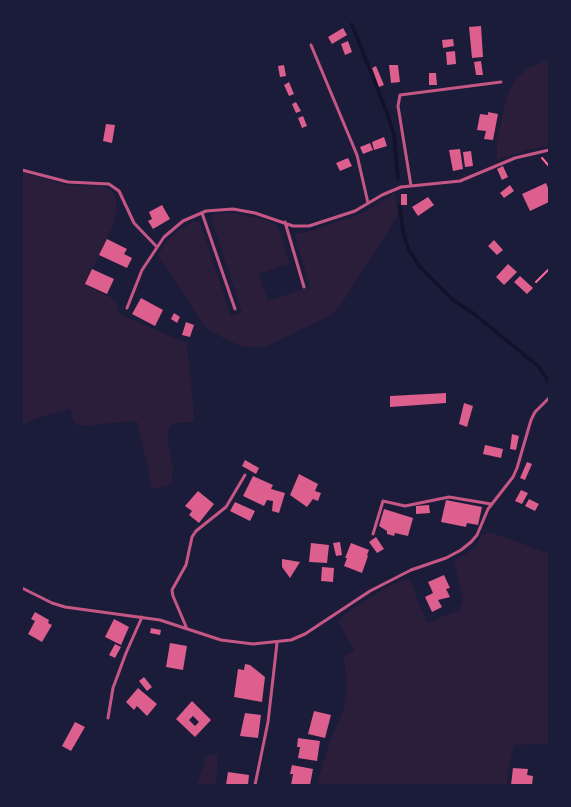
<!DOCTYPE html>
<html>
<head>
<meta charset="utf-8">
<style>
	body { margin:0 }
	#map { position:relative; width:571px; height:807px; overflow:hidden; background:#1b1b3a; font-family:Cabin,sans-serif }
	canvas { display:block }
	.frame { position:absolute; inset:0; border:23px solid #1b1b3a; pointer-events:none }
</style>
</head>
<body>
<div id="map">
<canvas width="571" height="807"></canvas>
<div class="frame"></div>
</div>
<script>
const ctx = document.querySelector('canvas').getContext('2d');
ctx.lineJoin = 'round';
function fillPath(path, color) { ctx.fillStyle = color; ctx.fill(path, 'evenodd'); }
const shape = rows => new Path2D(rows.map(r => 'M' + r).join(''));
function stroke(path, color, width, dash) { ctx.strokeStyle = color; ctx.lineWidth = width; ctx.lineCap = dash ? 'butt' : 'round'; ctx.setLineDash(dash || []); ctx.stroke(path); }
fillPath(shape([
	[545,61,549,61,549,146,527,150,497,160,497,141,506,98,515,80,526,69],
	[22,172,66,185,102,186,113,192,116,201,117,210,112,228,85,284,114,299,118,305,118,313,174,338,187,342,194,417,192,422,175,423,169,428,168,440,173,468,172,482,166,487,152,489,137,421,79,426,74,422,70,409,37,418,22,425],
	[395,193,398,215,339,308,330,316,265,347,245,347,226,340,204,326,158,255,166,241,183,227,194,221,200,223,231,316,242,312,211,218,213,214,228,212,266,220,275,224,280,232,290,264,259,274,268,301,310,287,295,236,295,233,304,233,363,213],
	[489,532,545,552,549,551,549,744,514,745,510,760,507,785,317,785,330,740,343,712,347,689,344,656,355,650,338,622,348,612,372,596,391,585,409,578,427,623,459,610,463,600,454,560,468,553,476,545,482,535],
	[218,753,216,785,197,785,205,759,209,755]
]), '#2a1e3b');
stroke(shape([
	[351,22,387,113,394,135,398,178],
	[400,206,403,232,409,250,420,267,453,300,473,313,539,367,549,382]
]), '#12122b', 3.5);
fillPath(shape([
	[481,26,483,57,472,58,469,27],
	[343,28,347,35,332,44,328,37],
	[453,39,454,46,443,48,442,40],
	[348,41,352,52,345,55,341,44],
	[455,51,456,64,447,65,446,52],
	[481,61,483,75,476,75,474,62],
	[284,65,286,76,280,77,278,66],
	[389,65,398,65,400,82,391,83],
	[376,66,384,85,379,87,372,68],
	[429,73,436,73,437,85,429,85],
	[289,82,294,94,289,96,284,85],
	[296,102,301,111,296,113,292,104],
	[488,112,498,114,493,140,484,139,486,131,477,130,480,114,488,115],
	[303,116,307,126,302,128,298,118],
	[106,124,115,125,112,143,103,141],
	[384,137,387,146,374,150,372,142],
	[370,143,373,150,363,154,360,147],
	[460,149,463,169,453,171,449,150],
	[471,151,473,166,465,167,463,152],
	[348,158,352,166,340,171,336,163],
	[503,166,508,177,502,180,497,169],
	[546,183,549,190,549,202,530,211,522,194],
	[510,185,514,191,504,198,500,193],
	[401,194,407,194,407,205,401,205],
	[428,197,434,205,418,216,412,207],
	[162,205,170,219,153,229,148,221,152,219,149,212],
	[107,239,127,249,124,254,132,258,127,268,99,255],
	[494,240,503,250,497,255,488,246],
	[508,264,517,272,504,285,496,277],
	[92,269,114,279,107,294,85,284],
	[520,276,533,288,527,294,514,282],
	[141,298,163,310,155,326,132,314],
	[174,313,180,317,177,323,171,319],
	[186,322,194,325,190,337,182,335],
	[446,393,446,403,390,407,390,396],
	[464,403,473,406,467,427,459,424],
	[512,434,519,436,516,450,510,449],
	[485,445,503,449,501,458,483,454],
	[245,460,259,468,256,474,242,466],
	[527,462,532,464,525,480,520,478],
	[299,474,318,484,315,491,321,493,318,501,313,499,307,507,290,495],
	[253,476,273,485,271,489,285,493,279,513,272,511,273,501,267,500,264,506,243,496],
	[521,490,528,493,522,504,515,501],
	[198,491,214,504,199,523,189,515,192,511,185,506],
	[529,499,539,504,535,511,525,506],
	[446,500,482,507,478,525,467,523,466,527,441,522],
	[235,502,255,511,250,521,230,511],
	[429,505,430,513,416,514,416,506],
	[384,509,413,518,408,536,395,533,394,536,387,534,387,531,379,526],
	[376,537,384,549,377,553,369,542],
	[340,542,342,555,336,556,333,543],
	[311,543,329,545,327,563,309,562],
	[351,543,369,550,367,555,368,556,362,573,344,566,347,558,345,558],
	[282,559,300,562,290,578,282,567],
	[322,567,334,568,333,582,321,581],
	[444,575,450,588,446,589,450,597,438,600,442,607,432,612,425,597,433,593,428,582],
	[35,612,49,620,48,623,52,625,42,642,28,634,35,621,31,619],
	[114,619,129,627,121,645,105,637],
	[151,628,161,630,160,635,150,633],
	[170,643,187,646,183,670,166,667],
	[115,644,121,647,115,658,109,655],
	[245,664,250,665,265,677,262,702,234,697,238,669,244,670],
	[144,677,152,687,147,691,139,681],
	[138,688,157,704,147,716,137,706,134,710,126,702],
	[192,701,211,720,195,737,176,719],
	[193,716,199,722,195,726,189,720],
	[314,711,331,715,325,738,308,734],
	[245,713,261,715,258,738,240,736],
	[75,722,85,727,71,751,62,746],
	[298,738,320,741,317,761,298,758,300,747,297,747],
	[292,765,313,769,310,785,291,785,293,774,290,774],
	[513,768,528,769,527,775,533,776,532,785,511,785],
	[228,772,249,775,248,785,226,785]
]), '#dd5f8e');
stroke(shape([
	[542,158,549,166],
	[536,282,549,269]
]), '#ff6b9d', 2);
stroke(shape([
	[311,45,357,155,368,203],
	[22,170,68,182,109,184,119,191,134,223,156,246],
	[411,186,398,106,400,95,501,82],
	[202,213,235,309],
	[285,222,304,287],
	[127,308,142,270,164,237,183,221,206,211,233,209,255,213,293,226,309,226,355,211,382,195,401,187,460,181,515,158,549,150],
	[373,534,383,501,405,506,449,497,491,504],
	[22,588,52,603,65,607,160,620,221,640,253,644,291,640,305,634,370,591,411,570,446,558,461,550,471,542,477,535,488,509,513,477,517,468,531,420,535,412,549,398],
	[187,629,173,596,172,590,186,565,192,537,196,531,226,507,245,475],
	[108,718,113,688,126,653,142,617],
	[255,785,268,722,277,643]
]), '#c65784', 3);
</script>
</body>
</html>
